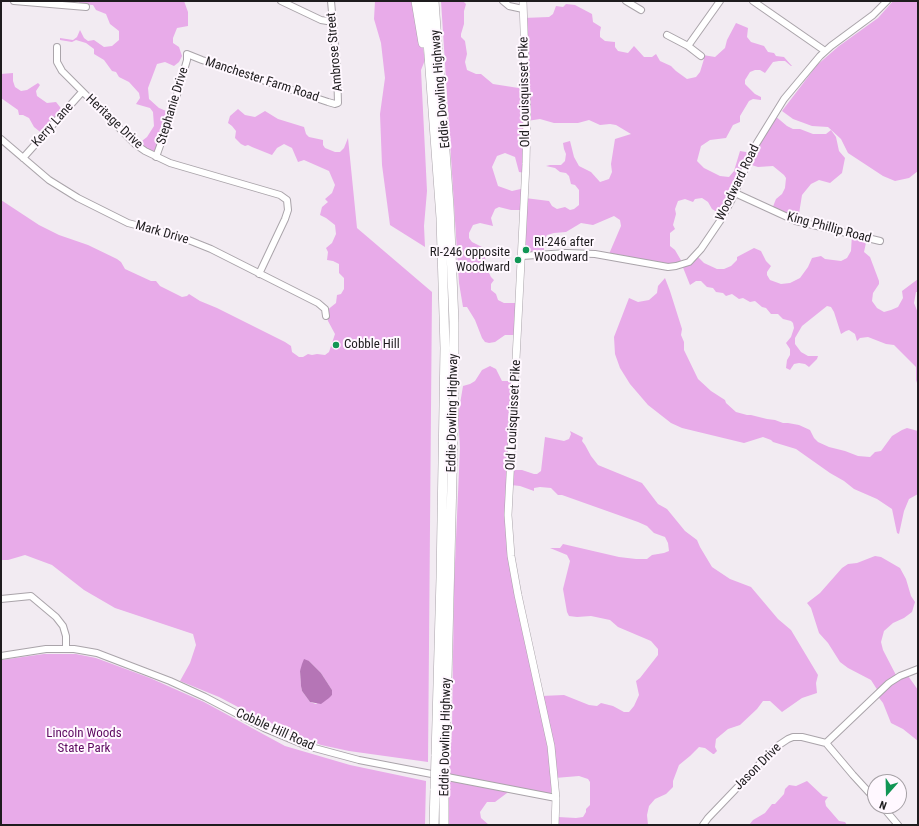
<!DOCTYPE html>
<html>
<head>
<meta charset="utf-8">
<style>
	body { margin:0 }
	#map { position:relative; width:919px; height:826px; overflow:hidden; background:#f2ebf2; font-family:"Roboto Condensed",sans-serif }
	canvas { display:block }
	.frame { position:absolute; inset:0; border:2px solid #1e1c1e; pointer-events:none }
	.north { position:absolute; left:867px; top:774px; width:40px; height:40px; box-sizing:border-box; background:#fff8ff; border:1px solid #a5a0a5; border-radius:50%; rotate:200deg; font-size:11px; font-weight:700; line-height:16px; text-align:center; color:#1e1c1e }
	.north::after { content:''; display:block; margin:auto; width:14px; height:18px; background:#119655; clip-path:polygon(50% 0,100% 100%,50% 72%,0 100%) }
</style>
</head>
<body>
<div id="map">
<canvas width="919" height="826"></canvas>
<div class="frame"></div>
<div class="north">N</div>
</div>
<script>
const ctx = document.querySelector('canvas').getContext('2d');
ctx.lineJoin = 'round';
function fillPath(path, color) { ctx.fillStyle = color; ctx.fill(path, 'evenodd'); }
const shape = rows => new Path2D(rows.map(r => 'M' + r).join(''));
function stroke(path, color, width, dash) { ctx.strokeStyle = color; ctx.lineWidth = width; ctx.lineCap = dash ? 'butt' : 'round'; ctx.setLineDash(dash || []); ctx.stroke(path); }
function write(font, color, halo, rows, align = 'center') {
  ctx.font = font + ' "Roboto Condensed",sans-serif'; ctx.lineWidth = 4; ctx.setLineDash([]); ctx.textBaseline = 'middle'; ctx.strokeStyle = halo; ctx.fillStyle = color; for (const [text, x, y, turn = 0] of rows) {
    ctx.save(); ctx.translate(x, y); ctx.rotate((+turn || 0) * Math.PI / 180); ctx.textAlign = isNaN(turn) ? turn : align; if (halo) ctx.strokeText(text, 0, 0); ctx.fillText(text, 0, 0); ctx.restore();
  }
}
fillPath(shape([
	[79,1,184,1,188,12,188,26,177,28,173,38,173,43,179,47,182,56,179,62,174,66,165,62,157,64,148,88,149,99,159,108,171,113,156,154,138,144,147,137,154,126,153,112,150,108,136,104,140,98,139,93,129,82,119,77,116,72,112,71,104,60,94,54,94,49,86,43,76,40,72,42,60,40,60,38,73,40,77,37,80,30,84,38,88,41,94,40,104,47,112,46,119,40,119,31,110,24,106,14,96,10,93,5,79,4],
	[375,1,415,1,425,60,421,70,427,191,424,226,425,247,390,225,382,165,380,114,385,78,381,43,374,19],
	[441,1,463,1,466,4,464,11,464,24,461,34,461,37,465,41,467,54,465,62,467,70,476,74,481,74,493,84,525,89,523,18,549,17,553,14,556,6,563,7,566,4,575,5,592,14,593,22,601,27,600,32,600,37,605,41,615,42,615,47,618,51,628,53,634,46,644,57,652,57,656,54,660,61,671,66,676,71,687,79,696,77,700,72,704,59,703,55,715,57,725,48,727,40,736,23,748,28,747,37,751,42,764,46,768,52,774,53,776,56,784,57,792,66,791,66,785,61,779,61,773,62,765,73,760,70,755,70,750,72,745,80,745,84,755,94,761,97,761,100,753,99,749,101,740,116,740,122,733,125,726,138,710,140,701,146,697,161,704,168,720,176,729,177,734,171,740,151,752,153,774,115,787,126,793,129,800,129,813,134,826,134,831,130,836,137,839,151,845,158,842,173,830,183,819,180,811,184,802,195,798,220,772,209,776,199,782,194,785,188,786,178,784,175,773,166,758,167,748,164,722,215,712,209,708,202,702,198,695,199,693,202,685,199,678,201,675,209,676,214,673,225,675,229,670,233,670,246,675,250,682,262,696,255,704,263,717,269,724,269,731,266,737,260,737,257,754,248,761,251,766,261,771,266,767,272,767,275,770,280,781,284,790,283,800,278,808,267,812,258,821,256,825,259,841,261,847,258,851,251,852,234,867,238,864,252,870,257,879,281,879,284,873,293,872,301,877,308,884,312,891,310,898,307,903,298,902,291,918,279,918,292,916,292,914,303,918,313,918,386,916,380,916,367,894,345,886,344,868,337,860,338,857,341,855,334,849,330,846,331,841,334,834,312,831,307,827,306,802,326,795,338,795,344,801,352,808,356,818,356,817,359,809,367,805,364,799,363,794,364,790,370,786,368,787,360,790,355,790,349,786,343,791,337,794,328,793,323,791,321,783,319,778,314,771,314,766,308,762,307,755,301,750,302,743,298,739,299,732,294,726,296,723,293,716,292,713,288,707,287,701,281,696,281,690,285,682,265,674,266,609,254,621,226,620,220,614,216,593,225,581,223,566,232,554,233,547,235,544,240,544,252,524,256,523,210,511,210,499,207,495,209,491,218,493,226,480,223,473,225,469,233,469,238,472,242,482,247,486,261,486,267,491,277,494,280,491,284,491,290,496,294,498,300,504,303,519,303,517,335,505,335,495,342,489,343,485,342,482,338,475,320,467,307,463,307,459,283],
	[540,119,554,123,578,123,589,120,600,125,610,124,616,125,631,134,615,139,611,164,612,172,609,179,600,182,591,172,579,166,574,157,570,141,563,143,564,149,566,154,565,161,561,165,550,165,546,166,555,168,560,172,566,173,569,176,571,184,575,185,579,190,579,205,574,209,570,210,565,207,557,209,552,206,549,201,525,198,525,188,512,191,498,186,492,167,497,156,505,153,515,157,519,172,525,173,527,121],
	[893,1,918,1,918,171,909,178,895,181,883,176,848,153,841,139,828,127,812,126,793,119,782,111,817,65,839,46,878,18],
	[13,73,13,81,15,87,21,91,27,90,38,83,40,85,36,91,37,96,47,103,56,102,64,112,44,135,34,127,29,118,23,115,19,115,18,110,1,98,1,74],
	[238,109,245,115,255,117,265,111,278,119,304,127,306,134,309,137,323,140,323,145,325,148,335,152,340,152,344,148,348,138,357,228,432,292,428,762,349,751,321,745,257,717,219,697,180,681,190,663,196,645,193,634,115,608,84,590,52,565,25,555,8,560,1,560,1,200,39,225,59,235,88,245,117,259,121,262,125,269,151,281,156,281,160,286,182,297,187,296,189,294,200,301,217,308,285,342,291,346,292,352,299,357,303,357,308,354,312,355,317,354,325,355,329,352,335,334,328,321,326,311,336,303,337,295,341,294,344,289,344,278,339,273,339,264,333,261,327,260,328,252,326,248,332,243,336,234,335,225,326,218,320,215,322,207,328,202,325,199,332,193,335,185,329,171,304,160,298,162,292,148,284,144,277,148,272,155,252,147,248,145,245,146,241,144,235,138,236,131,232,126,228,123,230,116],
	[309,661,321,673,332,690,332,695,316,704,310,702,302,691,301,686,300,671],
	[665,278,670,291,682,329,681,335,684,342,684,350,698,379,711,391,725,400,726,403,736,412,747,415,751,415,767,419,775,420,783,423,788,423,799,425,810,430,814,438,818,442,829,447,845,451,858,456,870,457,875,452,881,451,892,436,902,430,907,428,918,431,918,494,909,499,904,511,899,534,897,533,892,509,877,499,854,489,844,481,830,473,796,449,773,442,771,440,763,437,744,443,682,428,671,423,648,405,630,384,620,368,615,354,614,337,629,298,638,302,649,300,657,293,658,286],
	[490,366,496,369,502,381,515,381,511,470,522,470,534,474,537,474,541,471,545,437,564,441,569,439,571,434,570,431,582,437,583,438,582,441,585,445,591,456,598,465,642,483,658,504,667,509,685,531,697,540,700,547,712,567,730,579,751,587,778,619,791,630,818,675,816,683,817,693,802,698,782,712,770,701,763,701,757,709,740,725,728,729,716,739,715,747,717,751,714,754,713,754,705,748,699,747,690,756,679,765,673,781,673,787,666,794,655,799,649,806,647,815,648,825,558,825,558,817,576,818,583,817,586,812,586,809,590,805,590,782,588,779,579,776,555,778,550,796,511,790,495,802,487,802,480,812,481,818,489,825,444,825,449,775,452,730,454,585,460,448,458,416,463,386,470,384,475,381,482,370],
	[511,485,520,486,534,491,534,488,540,487,551,488,558,495,562,495,638,522,647,526,654,533,665,537,668,543,669,551,664,553,652,555,647,559,636,559,619,557,563,544,560,548,550,548,567,555,570,561,563,589,567,612,569,616,577,617,591,616,610,620,618,627,651,641,658,649,658,655,640,678,636,681,639,695,634,706,629,712,624,712,613,706,601,703,597,706,589,705,564,695,541,696,529,648,508,517],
	[875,556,881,557,900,568,906,579,911,596,915,602,912,612,904,618,893,623,884,631,881,642,883,650,897,677,906,673,918,690,918,741,903,729,891,723,883,703,876,694,878,691,871,680,848,668,840,662,828,643,819,633,811,608,807,603,820,593,842,568,848,564,857,563],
	[44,654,76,654,96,658,150,678,204,702,285,746,350,765,426,781,425,825,1,825,1,660],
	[807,781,823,796,828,797,825,801,826,806,839,821,845,822,847,825,749,825,753,820,765,813,772,804,775,804,784,794,785,789,789,785,796,786]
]), '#e8abe9');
fillPath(shape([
	[304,659,309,661,321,673,332,690,332,695,329,698,321,704,310,702,302,691,301,686,300,671,302,664]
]), '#b575b6');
const minor = shape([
	[14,1,86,7],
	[281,1,321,20,333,22],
	[503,1,509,6,523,9],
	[626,1,641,10],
	[753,1,825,51],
	[667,35,688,46,701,56],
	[688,46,720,1],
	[57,47,57,62,62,71,135,144,145,151,170,163,280,195,287,200,288,210,285,219,259,274],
	[1,139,49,180,78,198,128,223,181,237,211,249,318,303,325,309,326,316],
	[156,157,172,112,187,60,187,54,202,60,328,102,335,104,338,103,337,68,331,1],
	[23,158,82,92],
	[735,193,796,221,880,241],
	[522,256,566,253,595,254,668,267,676,266,689,262,701,249,720,221,732,199,755,146,784,99,820,56,831,46,873,15,887,1],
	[1,599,31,596,56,617,63,626,66,636,66,649],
	[1,656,46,649,74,649,97,653,170,681,205,697,264,728,307,746,359,760,556,798],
	[826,743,889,683,900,676,918,669],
	[882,806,898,825],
	[703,825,708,818,776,747,788,739,793,737,802,737,826,743,853,775,875,799]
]);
const major = shape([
	[523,1,527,116,526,164,508,515,511,556,518,595,551,746,556,798,555,825]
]);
const highway = shape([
	[416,1,423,43],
	[425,1,441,218,445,348,441,578,436,756],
	[434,1,449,206,454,322,454,398,445,757],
	[434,825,435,789],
	[444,825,444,793]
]);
stroke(minor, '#aaa4aa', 8);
stroke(major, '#aaa4aa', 8);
stroke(highway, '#aaa4aa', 10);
stroke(minor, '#fff', 6);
stroke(major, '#fff', 7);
stroke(highway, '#fff', 9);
const highwayBridge = shape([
	[435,789,436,756],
	[444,793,445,757]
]);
stroke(highwayBridge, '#aaa4aa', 10, []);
stroke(highwayBridge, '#fff', 9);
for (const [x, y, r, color] of [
	[526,250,4,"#119655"],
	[518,260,4,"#119655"],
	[336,345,4,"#119655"]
]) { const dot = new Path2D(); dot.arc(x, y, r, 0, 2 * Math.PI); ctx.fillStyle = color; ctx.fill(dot); stroke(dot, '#fff8ff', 1.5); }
write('13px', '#1e1c1e', '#fff8ff', [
	["Ambrose Street",335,52,-95],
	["Manchester Farm Road",262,80,18],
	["Eddie Dowling Highway",441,89,-95],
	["Old Louisquisset Pike",525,92,-91],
	["Stephanie Drive",173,106,-73],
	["Heritage Drive",114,122,43],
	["Kerry Lane",53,125,-48],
	["Woodward Road",738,183,-64],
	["King Phillip Road",829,228,15],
	["Mark Drive",162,233,16],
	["Eddie Dowling Highway",453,413,-89],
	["Old Louisquisset Pike",514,415,-87],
	["Cobble Hill Road",275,730,24],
	["Eddie Dowling Highway",446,737,-89],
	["Jason Drive",758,767,-45]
]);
write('13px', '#1e1c1e', '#fff8ff', [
	["RI-246 after",534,243],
	["Woodward",534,258],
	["RI-246 opposite",510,253,"right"],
	["Woodward",510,268,"right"],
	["Cobble Hill",344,345]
], 'left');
write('13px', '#5d0a61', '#fff8ff', [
	["Lincoln Woods",84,734],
	["State Park",84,749]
]);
</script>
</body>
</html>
